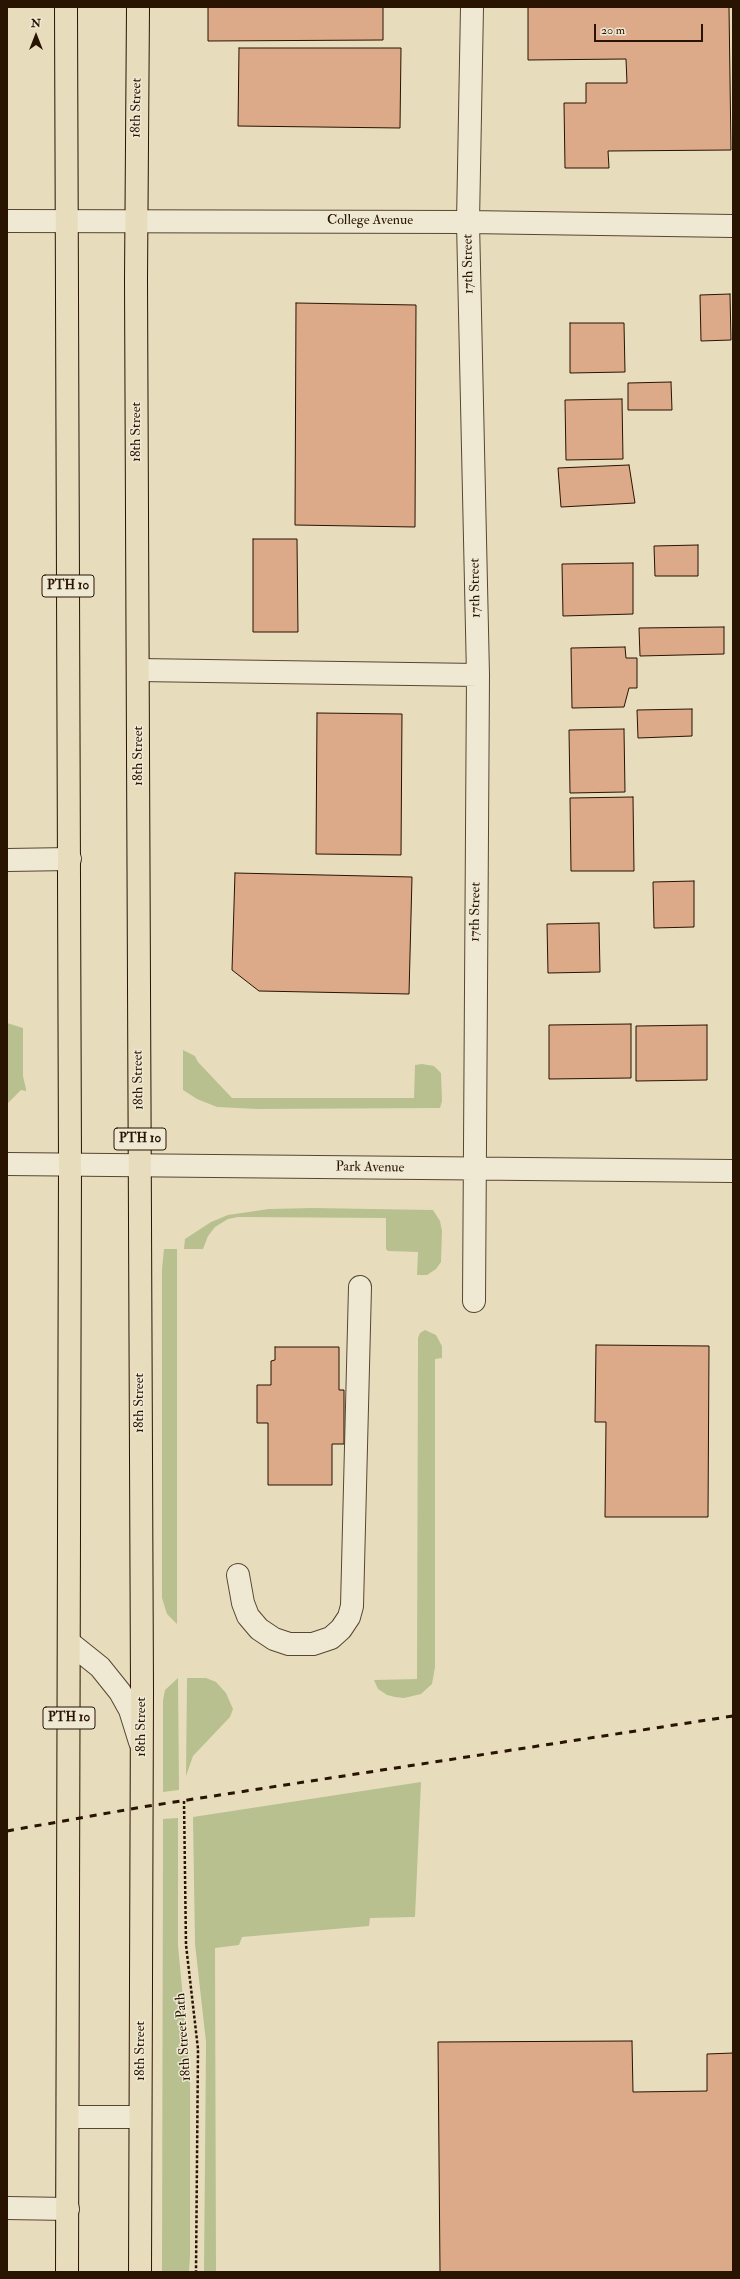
<!DOCTYPE html>
<html>
<head>
<meta charset="utf-8">
<style>
	body { margin:0 }
	#map { position:relative; width:740px; height:2279px; overflow:hidden; background:#e7ddbd; font-family:"IM FELL Double Pica",serif }
	canvas { display:block }
	.frame { position:absolute; inset:0; border:8px solid #291301; pointer-events:none }
	.north { position:absolute; left:16px; top:16px; width:40px; height:40px; -webkit-text-stroke:3px #efe9d4; paint-order:stroke; rotate:0deg; font-size:11px; font-weight:700; line-height:16px; text-align:center; color:#291301 }
	.north::after { content:''; display:block; margin:auto; width:14px; height:18px; background:#291301; clip-path:polygon(50% 0,100% 100%,50% 72%,0 100%) }
	.scale { position:absolute; left:594px; top:24px; width:109px; height:18px; box-sizing:border-box; border:2px solid #291301; border-top:0; padding-left:5px; font-size:12px; line-height:14px; white-space:nowrap; color:#291301; -webkit-text-stroke:3px #efe9d4; paint-order:stroke }
</style>
</head>
<body>
<div id="map">
<canvas width="740" height="2279"></canvas>
<div class="frame"></div>
<div class="north">N</div>
<div class="scale">20 m</div>
</div>
<script>
const ctx = document.querySelector('canvas').getContext('2d');
ctx.lineJoin = 'round';
function fillPath(path, color) { ctx.fillStyle = color; ctx.fill(path, 'evenodd'); }
const shape = rows => new Path2D(rows.map(r => 'M' + r).join(''));
function stroke(path, color, width, dash) { ctx.strokeStyle = color; ctx.lineWidth = width; ctx.lineCap = dash ? 'butt' : 'round'; ctx.setLineDash(dash || []); ctx.stroke(path); }
function write(font, color, halo, rows, align = 'center') {
  ctx.font = font + ' "IM FELL Double Pica",serif'; ctx.lineWidth = 3; ctx.setLineDash([]); ctx.textBaseline = 'middle'; ctx.strokeStyle = halo; ctx.fillStyle = color; for (const [text, x, y, turn = 0] of rows) {
    ctx.save(); ctx.translate(x, y); ctx.rotate((+turn || 0) * Math.PI / 180); ctx.textAlign = isNaN(turn) ? turn : align; if (halo) ctx.strokeText(text, 0, 0); ctx.fillText(text, 0, 0); ctx.restore();
  }
}
fillPath(shape([
	[7,1023,23,1028,23,1076,26,1089,26,1091,21,1090,7,1104],
	[183,1050,195,1056,198,1062,232,1098,414,1098,415,1065,422,1064,434,1066,441,1073,442,1101,440,1108,257,1109,217,1107,197,1099,183,1090],
	[313,1208,433,1210,440,1221,442,1231,441,1262,436,1269,427,1275,417,1275,418,1252,388,1251,386,1249,386,1218,238,1217,228,1219,215,1227,208,1236,203,1249,184,1249,185,1239,211,1222,228,1215,269,1209],
	[164,1249,177,1249,177,1624,167,1614,162,1598,162,1269],
	[425,1330,436,1335,442,1346,442,1358,435,1359,435,1667,432,1684,421,1694,404,1698,395,1697,387,1695,378,1689,374,1680,417,1679,418,1338,420,1333],
	[178,1678,179,1790,163,1792,163,1700,165,1690],
	[187,1678,206,1678,216,1682,226,1693,233,1709,230,1717,193,1756,186,1776],
	[421,1782,415,1917,370,1918,369,1926,242,1937,239,1945,215,1948,216,2272,204,2272,206,2042,195,1944,193,1817],
	[178,1818,178,1946,190,2071,190,2257,189,2272,162,2272,163,1819]
]), '#b8c08f');
const building = shape([
	[208,7,383,7,383,40,208,41,208,7],
	[528,7,729,7,731,150,608,151,609,168,565,168,564,103,586,103,586,83,627,83,626,59,528,60,528,7],
	[239,48,401,48,400,128,238,126,239,48],
	[730,294,731,340,701,341,700,295,730,294],
	[296,303,416,305,415,527,295,525,296,303],
	[570,323,624,323,625,372,570,373,570,323],
	[671,382,672,410,628,410,628,383,671,382],
	[622,399,623,459,566,460,565,400,622,399],
	[629,465,635,503,561,507,558,468,629,465],
	[253,539,297,539,298,632,253,632,253,539],
	[698,545,698,576,655,576,654,546,698,545],
	[633,563,633,614,563,616,562,564,633,563],
	[724,627,724,654,640,656,639,628,724,627],
	[625,647,626,658,637,658,637,688,629,688,624,707,572,708,571,648,625,647],
	[692,709,692,736,638,738,637,710,692,709],
	[317,713,402,714,401,855,316,854,317,713],
	[624,729,625,792,570,793,569,730,624,729],
	[633,797,634,871,571,871,570,798,633,797],
	[235,873,412,877,409,994,259,991,232,970,235,873],
	[694,881,694,927,654,928,653,882,694,881],
	[599,923,600,972,548,973,547,924,599,923],
	[631,1024,631,1078,549,1079,549,1025,631,1024],
	[707,1025,707,1080,636,1081,636,1026,707,1025],
	[596,1345,709,1346,708,1517,605,1517,606,1422,595,1422,596,1345],
	[275,1347,339,1347,339,1390,344,1390,344,1444,332,1444,332,1485,268,1485,268,1423,257,1423,257,1385,271,1385,271,1361,275,1360,275,1347],
	[632,2041,633,2092,707,2091,707,2054,733,2053,733,2272,440,2272,438,2042,632,2041]
]);
fillPath(building, '#dca989');
stroke(building, '#291301', 1);
const minor = shape([
	[472,7,468,222,478,675,474,1301],
	[7,221,468,222,733,226],
	[139,670,478,675],
	[7,860,70,859],
	[7,1164,733,1171],
	[238,1575,243,1603,248,1616,259,1629,274,1639,289,1644,313,1644,331,1638,341,1629,349,1617,352,1606,360,1287],
	[70,1643,100,1667,120,1692,130,1710,140,1742],
	[68,2117,140,2117],
	[7,2208,68,2209]
]);
const major = shape([
	[66,7,70,1164,67,2272],
	[138,7,136,279,142,1689,140,2272]
]);
stroke(minor, '#584630', 24);
stroke(major, '#291301', 24);
stroke(shape([
	[184,1801,186,1945,198,2049,196,2272]
]), '#291301', 2.5, [3, 2]);
stroke(minor, '#efe9d4', 22);
stroke(major, '#e7ddbd', 22);
stroke(shape([
	[7,1831,142,1807,733,1716]
]), '#291301', 3, [7, 7]);
for (const [x, y, w] of [
	[68,586,52],
	[140,1139,52],
	[69,1718,52]
]) { const box = new Path2D(); box.roundRect(x - w / 2, y - 11, w, 22, 3); ctx.fillStyle = '#efe9d4'; ctx.fill(box); stroke(box, '#291301', 1); }
write('bold 13px', '#291301', null, [
	["PTH 10",68,586],
	["PTH 10",140,1139],
	["PTH 10",69,1718]
]);
write('14px', '#291301', '#efe9d4', [
	["18th Street",137,108,-89],
	["College Avenue",370,221],
	["17th Street",469,264,-91],
	["18th Street",137,432,-90],
	["17th Street",476,588,-91],
	["18th Street",139,756,-90],
	["17th Street",476,912,-89],
	["18th Street",139,1080,-91],
	["Park Avenue",370,1168,1],
	["18th Street",140,1403,-90],
	["18th Street",142,1727,-90],
	["18th Street Path",184,2037,-94],
	["18th Street",141,2051,-90]
]);
</script>
</body>
</html>
